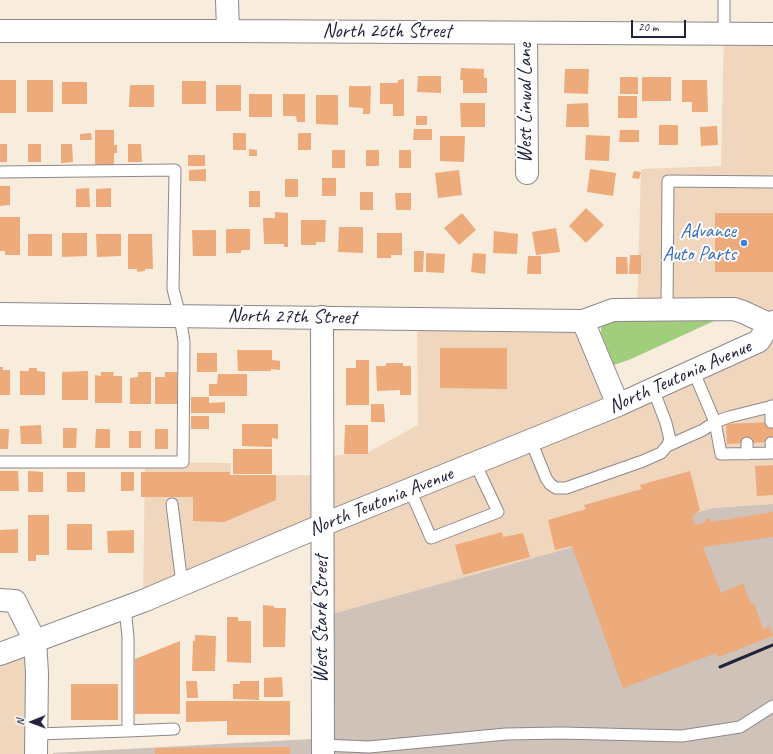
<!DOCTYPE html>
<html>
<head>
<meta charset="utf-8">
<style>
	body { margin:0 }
	#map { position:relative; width:773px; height:754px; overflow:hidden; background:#f8ecdc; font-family:Caveat,sans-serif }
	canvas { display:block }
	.north { position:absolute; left:12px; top:702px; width:40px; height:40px; -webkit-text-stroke:3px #fff; paint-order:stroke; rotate:269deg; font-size:11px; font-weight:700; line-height:16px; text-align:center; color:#22223b }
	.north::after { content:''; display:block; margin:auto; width:14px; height:18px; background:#22223b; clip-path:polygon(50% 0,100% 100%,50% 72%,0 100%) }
	.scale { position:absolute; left:631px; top:20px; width:55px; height:18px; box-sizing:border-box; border:2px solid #22223b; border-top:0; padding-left:5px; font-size:12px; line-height:14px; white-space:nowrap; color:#22223b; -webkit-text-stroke:3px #fff; paint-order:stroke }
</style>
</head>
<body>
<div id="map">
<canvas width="773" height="754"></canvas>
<div class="north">N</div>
<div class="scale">20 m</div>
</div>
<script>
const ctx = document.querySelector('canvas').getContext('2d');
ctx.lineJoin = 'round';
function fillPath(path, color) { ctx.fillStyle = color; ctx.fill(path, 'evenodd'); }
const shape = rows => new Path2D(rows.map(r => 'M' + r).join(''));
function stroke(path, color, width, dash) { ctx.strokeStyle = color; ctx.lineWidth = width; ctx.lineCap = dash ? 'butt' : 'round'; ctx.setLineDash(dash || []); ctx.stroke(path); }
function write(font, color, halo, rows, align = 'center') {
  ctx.font = font + ' Caveat,sans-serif'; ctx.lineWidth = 4; ctx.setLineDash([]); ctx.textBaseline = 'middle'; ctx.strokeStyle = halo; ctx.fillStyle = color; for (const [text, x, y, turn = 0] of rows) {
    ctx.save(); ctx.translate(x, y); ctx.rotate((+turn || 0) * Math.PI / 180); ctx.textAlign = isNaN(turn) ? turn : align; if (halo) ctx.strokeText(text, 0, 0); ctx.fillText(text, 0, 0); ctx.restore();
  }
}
fillPath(shape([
	[724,34,773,34,773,504,713,508,322,617,322,526,143,601,145,462,231,463,230,476,321,475,322,457,369,452,418,425,417,318,583,321,618,405,768,335,743,312,637,310,641,169,721,166],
	[35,641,36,754,0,754,0,654]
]), '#f0d6bc');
fillPath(shape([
	[773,504,773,754,53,754,53,753,331,738,332,614,713,508]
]), '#cec2b9');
fillPath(shape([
	[607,321,714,321,631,359,614,365,601,333,601,326]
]), '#a0ce7c');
fillPath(shape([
	[461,68,484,69,484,78,487,78,487,93,463,93,463,80,460,80],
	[565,69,589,69,588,94,564,93],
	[418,76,441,76,441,93,417,92],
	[620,77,638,77,638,94,620,94],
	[642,77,671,77,671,101,642,101],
	[404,79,404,116,393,116,393,104,380,104,380,83,398,83,398,80],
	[0,80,16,80,16,113,0,113],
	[27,80,53,80,53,112,27,112],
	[682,80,707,80,708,112,692,112,692,102,682,102],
	[182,81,206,81,206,104,182,104],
	[62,82,87,82,87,104,62,104],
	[130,85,154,85,154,107,129,107],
	[216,85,241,85,241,111,216,111],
	[349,86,371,86,370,114,363,114,363,108,349,107],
	[249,94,272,94,272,117,249,117],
	[283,94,305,94,305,122,297,122,296,116,283,116],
	[316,95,338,95,338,125,316,124],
	[618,96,637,96,637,118,618,118],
	[460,103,485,103,485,127,461,127],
	[588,103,589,127,566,127,567,104],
	[416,116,427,116,427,125,416,125],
	[659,125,678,125,678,145,659,145],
	[717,126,718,145,701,146,700,127],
	[414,129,432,129,432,140,413,140],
	[95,130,114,130,114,145,117,145,117,153,114,153,114,165,95,165],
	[620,130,639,130,639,142,619,142],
	[91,133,92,140,80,140,80,134],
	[233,133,246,133,246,150,233,150],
	[298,133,311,133,311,150,298,150],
	[586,135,610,136,609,161,585,160],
	[440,136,465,136,464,162,440,161],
	[0,144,7,144,7,162,0,162],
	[28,144,41,144,41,162,28,162],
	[61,144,72,144,73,162,61,163],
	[128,144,141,144,142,162,128,162],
	[249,149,257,150,257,156,249,156],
	[332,150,345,150,345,168,332,168],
	[366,150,379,150,379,166,366,166],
	[399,150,411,150,411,168,399,168],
	[188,155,205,155,205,166,188,166],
	[206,169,206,181,189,181,189,170],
	[590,169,616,173,613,196,587,192],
	[459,170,462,195,438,198,435,173],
	[634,171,641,172,639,179,632,178],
	[322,178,336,178,336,196,322,196],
	[285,179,298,179,298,197,285,197],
	[0,186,10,186,10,205,0,206],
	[89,188,90,207,76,207,76,189],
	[111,188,111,207,96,207,96,189],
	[249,191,260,191,260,207,249,207],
	[360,192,373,192,373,210,360,210],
	[395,193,411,193,411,210,396,210],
	[586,208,604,225,586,243,569,226],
	[275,212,288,213,288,247,284,247,284,244,264,244,263,218,275,218],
	[462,213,476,230,459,245,444,228],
	[715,213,773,213,773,272,715,272],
	[0,217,20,217,20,255,5,255,5,251,0,251],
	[301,220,326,220,325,242,316,242,316,245,301,245],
	[339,227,363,227,363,253,338,252],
	[556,228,560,252,536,255,532,232],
	[226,229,250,229,250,250,241,250,241,253,226,253],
	[192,230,216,230,216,256,193,256],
	[494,231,518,234,517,254,493,253],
	[62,233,87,233,87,256,62,257],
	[377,233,402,233,402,255,391,255,391,258,377,258],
	[28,234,52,234,52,256,28,256],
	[96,234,121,234,121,256,97,257],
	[128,234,152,234,153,269,145,269,145,271,137,272,137,269,128,269],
	[414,251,424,251,423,272,414,272],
	[426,253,445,254,444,273,426,272],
	[473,253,486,254,485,274,471,272],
	[630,255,641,255,641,274,629,274],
	[528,256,541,256,541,274,527,274],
	[616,257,627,257,628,274,616,274],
	[440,348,507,348,507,389,440,388],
	[237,350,272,350,272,360,280,361,280,370,271,369,271,371,238,371],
	[197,353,217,353,217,372,197,372],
	[356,360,369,360,369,405,346,405,346,368,356,368],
	[386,363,403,363,403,366,411,366,411,395,400,395,400,390,377,391,376,366,386,366],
	[0,367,3,367,3,370,10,370,10,395,0,395],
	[29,368,37,368,37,371,45,372,45,395,20,395,20,371,29,371],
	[88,371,88,400,62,400,62,372],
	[101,372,114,372,113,376,122,376,122,403,95,403,95,375,101,376],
	[138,372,151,372,151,404,130,404,130,378,138,377],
	[165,372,177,372,177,404,155,404,155,377,165,377],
	[218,374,247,374,247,396,209,396,209,384,217,384],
	[191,397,209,397,209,403,225,402,225,413,191,413],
	[371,404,384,404,385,422,371,422],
	[191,416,209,416,209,429,191,429],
	[773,422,773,442,727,444,726,424],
	[242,424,278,424,278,439,272,438,272,447,242,446],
	[41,425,42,444,21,444,20,426],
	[345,425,368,425,368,454,344,454],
	[63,428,77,428,76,448,63,448],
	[0,429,9,429,8,449,0,449],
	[96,429,110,429,110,448,95,448],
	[155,429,168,429,168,449,155,449],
	[129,431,141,431,141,448,129,448],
	[233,449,272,449,272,474,233,474],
	[773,465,773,495,757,496,755,466],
	[0,471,18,471,19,491,0,491],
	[28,471,43,472,43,492,28,492],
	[690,471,700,510,692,517,695,525,706,522,705,519,710,518,711,522,773,512,773,537,703,547,721,593,743,583,751,604,754,603,763,629,769,626,773,636,718,657,716,653,623,688,572,546,555,550,548,520,586,509,584,505,642,489,640,485],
	[67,472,85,472,85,492,67,492],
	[121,472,134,472,134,491,121,491],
	[141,472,230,472,230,475,276,475,276,500,224,522,193,521,193,497,141,497],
	[28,515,49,515,49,555,36,555,36,561,28,561],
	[67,524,92,524,92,550,67,550],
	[18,529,18,553,0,553,0,530],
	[134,530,134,553,108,553,107,531],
	[502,532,503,537,523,533,530,557,463,575,455,545],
	[263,605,274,606,274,608,286,608,285,647,263,647],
	[227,617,238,617,238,621,251,621,251,663,227,662],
	[195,635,216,636,215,671,192,671,193,641,195,641],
	[180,641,180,714,135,714,135,659],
	[282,677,283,697,264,697,264,678],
	[186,681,197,681,198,698,187,698],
	[240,681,259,681,259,700,233,699,233,684,240,684],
	[71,684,118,684,118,720,71,720],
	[186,701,290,701,290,735,227,735,227,721,186,722],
	[290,747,290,754,155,754,155,748]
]), '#edaa7b');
const lane = shape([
	[724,34,724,0],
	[0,172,175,170,173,289,180,316,184,342,183,462,0,462],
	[667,310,668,181,773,182],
	[693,370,715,422,721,454,773,453],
	[771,422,771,406],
	[531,441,546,478,550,484,556,488,566,488,643,461,661,453,667,446,670,440,666,423,653,389],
	[771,443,772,453],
	[667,446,703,430,715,422,729,417,773,406],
	[747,454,747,443],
	[410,490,431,538,498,512,475,463],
	[172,504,182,584],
	[128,731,174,729],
	[37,734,128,731,128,637,125,607],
	[322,745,369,747,506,734,562,733,682,736,740,727,773,706]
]);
const street = shape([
	[227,0,228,31],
	[0,31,228,31,773,34],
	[526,33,527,173],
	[0,314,583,321,613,310,734,309,743,312,769,324],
	[322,317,323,754],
	[583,321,618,405],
	[0,600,15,601,35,641]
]);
const secondary = shape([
	[35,641,37,673,36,754],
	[0,654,143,601,337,519,618,405,759,341,769,324,773,322]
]);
stroke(lane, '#8d878c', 13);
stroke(street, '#8d878c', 24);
stroke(secondary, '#8d878c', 24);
stroke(lane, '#fff', 11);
stroke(street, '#fff', 22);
stroke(secondary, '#fff', 22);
stroke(shape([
	[720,667,773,645]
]), '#22223b', 3);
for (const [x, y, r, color] of [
	[744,243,4,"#3f7fe0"]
]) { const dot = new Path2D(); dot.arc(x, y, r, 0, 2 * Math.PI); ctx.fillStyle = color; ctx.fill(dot); stroke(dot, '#fff', 1.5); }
write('20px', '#22223b', '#fff', [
	["North 26th Street",387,32],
	["West Linwal Lane",526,103,-90],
	["North 27th Street",292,317,1],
	["North Teutonia Avenue",680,377,-24],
	["North Teutonia Avenue",381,502,-22],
	["West Stark Street",322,619,-90]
]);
write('20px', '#366cbe', '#fff', [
	["Advance",736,232],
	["Auto Parts",736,255]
], 'right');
</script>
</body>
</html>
